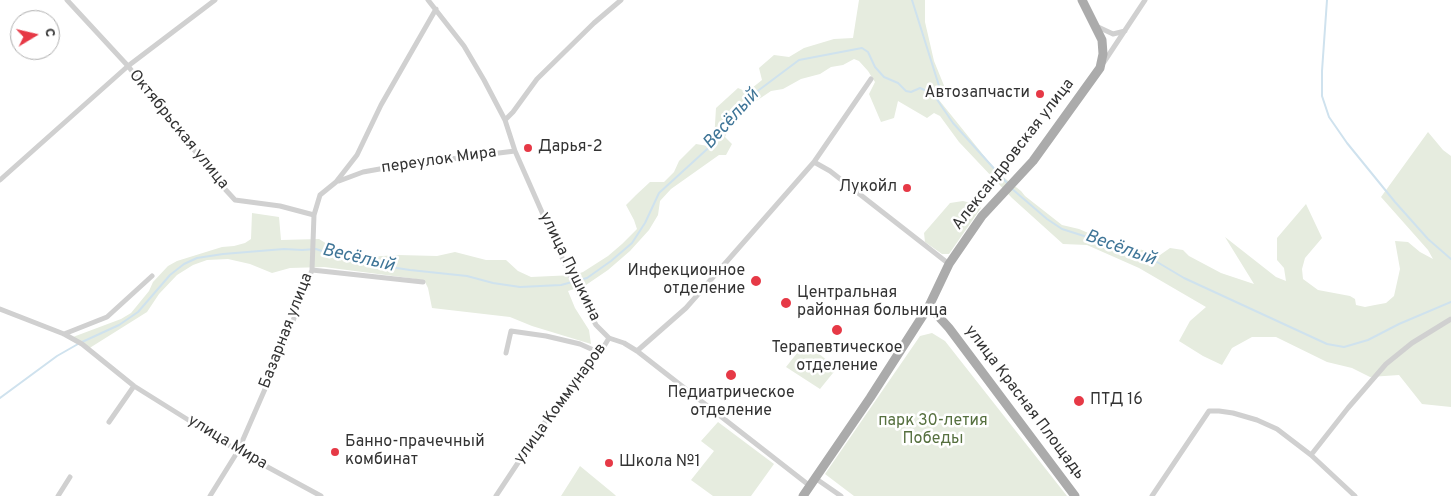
<!DOCTYPE html>
<html>
<head>
<meta charset="utf-8">
<style>
	body { margin:0 }
	#map { position:relative; width:1451px; height:496px; overflow:hidden; background:#fff; font-family:Overpass,sans-serif }
	canvas { display:block }
	.north { position:absolute; left:10px; top:10px; width:50px; height:50px; box-sizing:border-box; background:#fff; border:1px solid #adadad; border-radius:50%; rotate:81deg; font-size:14px; font-weight:700; line-height:20px; text-align:center; color:#333 }
	.north::after { content:''; display:block; margin:auto; width:18px; height:22px; background:#e63946; clip-path:polygon(50% 0,100% 100%,50% 72%,0 100%) }
</style>
</head>
<body>
<div id="map">
<canvas width="1451" height="496"></canvas>
<div class="north">С</div>
</div>
<script>
const ctx = document.querySelector('canvas').getContext('2d');
ctx.lineJoin = 'round';
function fillPath(path, color) { ctx.fillStyle = color; ctx.fill(path, 'evenodd'); }
const shape = rows => new Path2D(rows.map(r => 'M' + r).join(''));
function stroke(path, color, width, dash) { ctx.strokeStyle = color; ctx.lineWidth = width; ctx.lineCap = dash ? 'butt' : 'round'; ctx.setLineDash(dash || []); ctx.stroke(path); }
function write(font, color, halo, rows, align = 'center') {
  ctx.font = font + ' Overpass,sans-serif'; ctx.lineWidth = 5; ctx.setLineDash([]); ctx.textBaseline = 'middle'; ctx.strokeStyle = halo; ctx.fillStyle = color; for (const [text, x, y, turn = 0] of rows) {
    ctx.save(); ctx.translate(x, y); ctx.rotate((+turn || 0) * Math.PI / 180); ctx.textAlign = isNaN(turn) ? turn : align; if (halo) ctx.strokeText(text, 0, 0); ctx.fillText(text, 0, 0); ctx.restore();
  }
}
fillPath(shape([
	[859,0,925,0,925,22,934,61,945,88,939,100,997,172,1021,191,1025,196,1062,225,1079,229,1100,238,1160,255,1170,248,1183,250,1189,256,1221,273,1254,284,1225,237,1276,277,1286,281,1284,268,1277,260,1277,238,1306,204,1322,238,1305,258,1302,269,1303,279,1318,290,1350,296,1355,299,1356,305,1365,307,1375,305,1386,303,1394,296,1400,269,1395,241,1408,242,1420,252,1433,259,1428,250,1381,197,1428,132,1443,150,1451,156,1451,407,1422,404,1399,375,1370,377,1352,368,1327,362,1276,337,1252,337,1232,348,1222,365,1203,356,1179,341,1190,321,1206,307,1139,268,1087,245,1063,244,1012,198,959,142,940,116,934,113,927,118,898,101,894,118,881,122,869,94,875,82,868,71,859,61,854,59,843,65,831,67,820,74,801,79,783,89,771,91,740,112,730,125,725,137,732,144,726,155,719,155,671,189,660,201,658,215,649,230,630,251,608,270,586,285,568,291,575,308,589,330,591,344,532,326,510,317,432,308,428,288,424,280,324,267,290,268,272,273,250,264,228,259,207,260,193,265,177,275,159,294,147,312,88,349,73,337,121,319,131,313,149,291,153,282,168,266,177,261,222,247,234,246,245,243,251,239,252,213,279,217,281,240,319,239,337,250,352,254,367,257,398,255,437,256,455,252,486,260,506,260,518,271,531,277,574,275,583,272,608,256,622,244,637,229,634,220,626,205,636,195,650,182,664,182,674,172,679,161,696,144,708,146,714,141,716,108,738,88,747,92,762,80,759,68,774,55,789,57,804,48,834,39,853,38],
	[963,201,979,205,981,208,949,254,942,254,925,242,924,233,950,203],
	[932,333,945,341,1067,496,854,496,825,474,920,336],
	[805,343,837,368,820,389,786,367],
	[718,422,774,464,751,496,713,496,691,480,714,451,701,441],
	[580,466,614,494,616,496,561,496]
]), '#e6ecdf');
stroke(shape([
	[912,0,940,89,936,98],
	[1327,0,1322,71,1322,96,1329,117,1347,143,1395,202,1428,239,1451,259],
	[1011,188,1047,219,1062,229,1147,256,1184,278,1327,344,1344,347,1368,340,1399,324,1451,302],
	[82,342,119,325,138,312,170,275,184,264,197,258,223,254,284,249,302,250,316,249,350,261,410,270,467,276,493,283,520,287,561,285,587,278,611,261,632,243,645,223,659,193,716,141,728,122,751,96,799,60,862,48,868,52,875,67,884,77,898,83,906,91,911,92,920,88,929,92,936,98,953,123,1008,184],
	[0,398,57,356,78,344]
]), '#cfe2ee', 2);
stroke(shape([
	[67,0,128,66,224,188,235,200,280,206,314,215],
	[428,0,464,46,484,80,505,120,515,151,571,278,596,325,609,338,624,343,637,351,810,486],
	[1096,26,1113,34,1125,31],
	[1104,62,1145,0],
	[505,120,513,112,537,79,594,23,621,0],
	[814,162,830,171,949,264],
	[0,180,128,66,215,0],
	[339,181,363,172,402,165,515,151],
	[312,270,423,282],
	[0,309,64,334,82,344,134,386,238,451,321,496],
	[64,334,107,317,152,276],
	[637,351,686,308,814,162,871,79],
	[506,353,511,331,546,336,580,344,600,353],
	[109,422,134,386],
	[1311,455,1348,408,1386,364,1412,343,1451,319],
	[815,478,841,496],
	[58,496,70,477],
	[210,496,238,451,282,350,308,281,312,270,314,215,320,195,336,182,357,155,381,105,436,9],
	[496,496,547,419,600,353,609,338],
	[1152,496,1209,411,1219,411,1233,413,1257,420,1277,429,1311,455,1355,496]
]), '#d0d0d0', 5);
stroke(shape([
	[929,306,949,328,1075,496],
	[803,496,870,398,929,306,949,264,982,216,1033,161,1100,68,1103,54,1102,40,1082,0]
]), '#ababab', 9);
for (const [x, y, r, color] of [
	[1040,94,5,"#e63946"],
	[528,148,5,"#e63946"],
	[907,188,5,"#e63946"],
	[756,281,6,"#e63946"],
	[786,303,6,"#e63946"],
	[837,330,6,"#e63946"],
	[731,375,6,"#e63946"],
	[1079,401,6,"#e63946"],
	[335,452,5,"#e63946"],
	[609,463,5,"#e63946"]
]) { const dot = new Path2D(); dot.arc(x, y, r, 0, 2 * Math.PI); ctx.fillStyle = color; ctx.fill(dot); stroke(dot, '#fff', 2); }
write('16px', '#333', '#fff', [
	["Автозапчасти",1030,94,"right"],
	["Дарья-2",538,148],
	["Лукойл",897,188,"right"],
	["Инфекционное",745,272,"right"],
	["отделение",745,290,"right"],
	["Центральная",797,294],
	["районная больница",797,312],
	["Терапевтическое",837,349,"center"],
	["отделение",837,367,"center"],
	["Педиатрическое",731,394,"center"],
	["отделение",731,412,"center"],
	["ПТД 16",1090,401],
	["Банно-прачечный",345,443],
	["комбинат",345,461],
	["Школа №1",619,463]
], 'left');
write('16px', '#333', '#fff', [
	["Октябрьская улица",178,130,51],
	["Александровская улица",1014,155,-52],
	["переулок Мира",439,161,-8],
	["улица Пушкина",569,267,64],
	["Базарная улица",287,331,-69],
	["улица Красная Площадь",1024,403,53],
	["улица Коммунаров",561,404,-54],
	["улица Мира",227,443,31]
]);
write('16px', '#56703f', '#fff', [
	["парк 30-летия",933,422],
	["Победы",933,440]
]);
write('italic 18px', '#3f7597', '#fff', [
	["Весёлый",732,120,-48],
	["Весёлый",1120,249,20],
	["Весёлый",358,259,13]
]);
</script>
</body>
</html>
